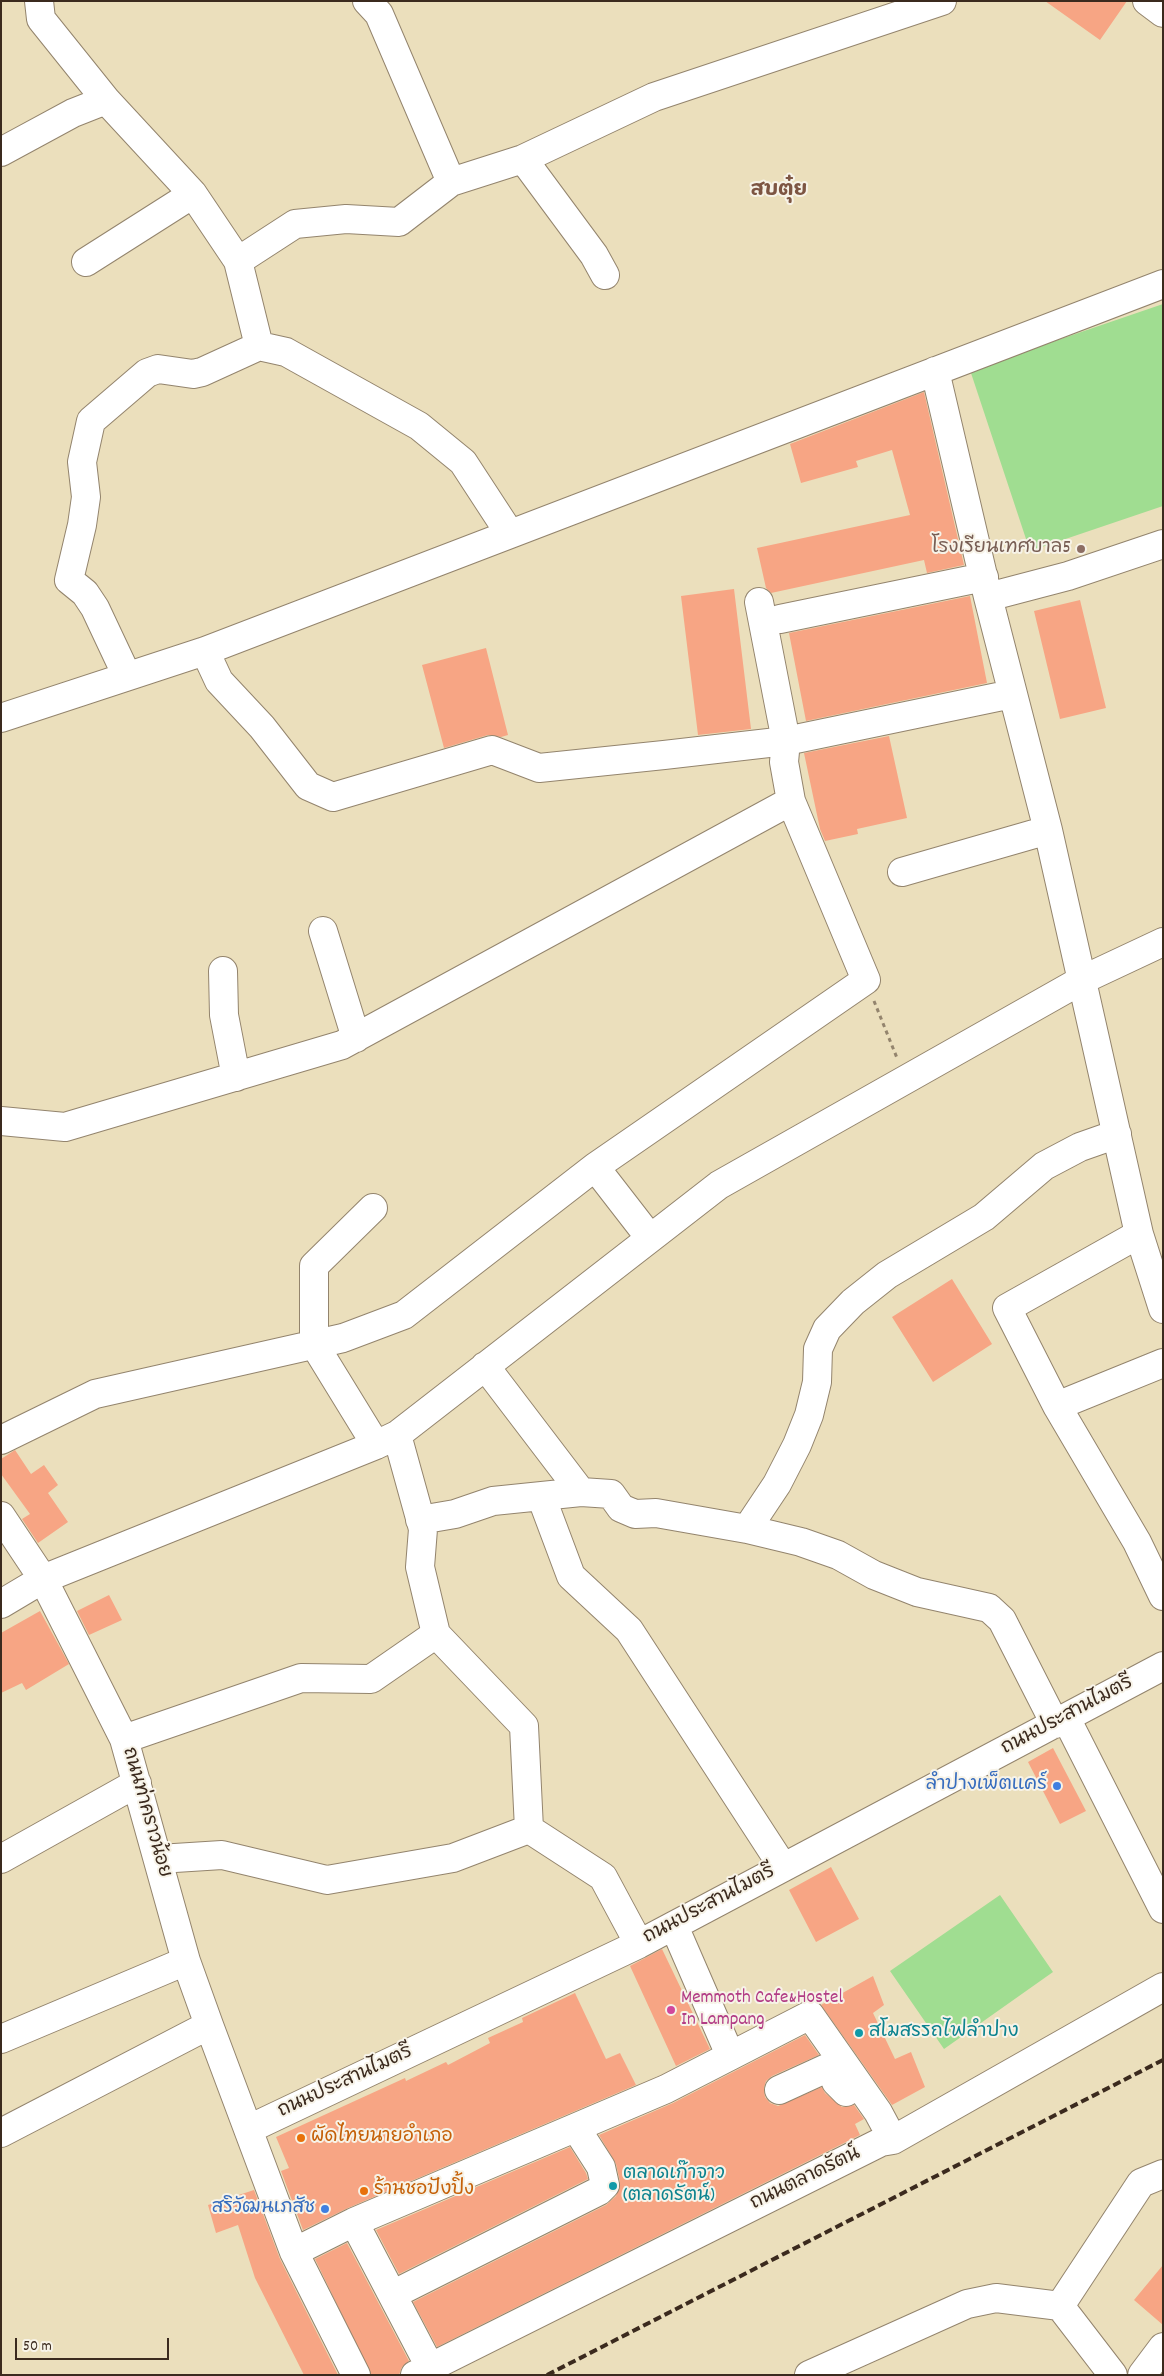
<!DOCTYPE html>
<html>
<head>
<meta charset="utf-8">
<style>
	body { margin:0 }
	#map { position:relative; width:1164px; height:2376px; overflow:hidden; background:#ebdfbc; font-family:Dekko,sans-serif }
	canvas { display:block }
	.frame { position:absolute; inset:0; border:2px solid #3b2a1e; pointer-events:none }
	.scale { position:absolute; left:15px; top:2338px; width:154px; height:22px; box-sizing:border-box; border:2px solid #3b2a1e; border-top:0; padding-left:6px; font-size:15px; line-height:18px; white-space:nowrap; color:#3b2a1e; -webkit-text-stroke:4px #f7f3e8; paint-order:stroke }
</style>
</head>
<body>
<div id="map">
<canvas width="1164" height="2376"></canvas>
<div class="frame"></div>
<div class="scale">50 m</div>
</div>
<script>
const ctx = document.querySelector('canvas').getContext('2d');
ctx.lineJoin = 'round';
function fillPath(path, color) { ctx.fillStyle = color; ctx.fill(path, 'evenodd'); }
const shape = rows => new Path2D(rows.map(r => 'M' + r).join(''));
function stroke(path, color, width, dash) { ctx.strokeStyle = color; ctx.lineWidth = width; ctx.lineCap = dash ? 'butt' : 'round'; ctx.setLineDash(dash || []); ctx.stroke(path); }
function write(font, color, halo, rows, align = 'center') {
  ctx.font = font + ' Dekko,"Playpen Sans Thai",sans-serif'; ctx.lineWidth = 4; ctx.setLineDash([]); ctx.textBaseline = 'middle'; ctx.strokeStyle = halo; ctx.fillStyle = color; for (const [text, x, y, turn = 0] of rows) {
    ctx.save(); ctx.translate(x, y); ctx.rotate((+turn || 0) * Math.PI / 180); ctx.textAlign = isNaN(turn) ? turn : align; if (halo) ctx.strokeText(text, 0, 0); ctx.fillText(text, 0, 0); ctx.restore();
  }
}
fillPath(shape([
	[1163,304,1163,506,1030,551,970,370],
	[1000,1895,1053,1972,944,2049,890,1971]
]), '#a0dd91');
fillPath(shape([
	[1045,1,1127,1,1100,40],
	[924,392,964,565,927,573,924,560,771,593,766,588,757,548,910,515,892,450,856,461,858,467,801,483,790,444],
	[734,589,751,729,698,735,681,596],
	[970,596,987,683,806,721,789,633],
	[1080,600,1106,708,1060,719,1034,611],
	[486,648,508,735,501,737,488,735,444,748,422,665],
	[889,736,907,818,857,829,858,834,825,841,820,829,804,753],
	[952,1279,992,1344,933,1382,892,1317],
	[15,1450,31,1474,44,1465,58,1485,48,1493,68,1522,38,1543,22,1519,30,1514,1,1474,1,1459],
	[109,1595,122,1620,89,1635,77,1611],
	[40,1611,69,1664,26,1690,22,1683,1,1693,1,1633],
	[1053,1748,1086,1811,1060,1824,1028,1762],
	[831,1867,859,1919,816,1942,789,1890],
	[662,1949,710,2049,676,2066,630,1966],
	[873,1976,884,2005,873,2013,895,2059,911,2052,925,2087,892,2105,821,2005],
	[575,1993,606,2059,620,2053,636,2085,348,2208,303,2230,281,2171,289,2168,276,2137,405,2078,406,2081,446,2062,448,2065,490,2043,488,2038,523,2022,522,2018],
	[805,2035,819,2055,772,2076,766,2081,764,2088,765,2097,770,2103,778,2106,822,2087,825,2093,842,2107,854,2105,864,2119,855,2124,860,2135,437,2347,413,2302,606,2205,616,2196,620,2182,616,2164,599,2135,673,2103],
	[570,2147,586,2173,588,2179,399,2274,376,2230],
	[254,2190,280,2259,338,2375,304,2375,255,2278,238,2225,216,2233,208,2205],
	[347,2243,409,2361,402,2367,399,2375,371,2375,315,2259],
	[1163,2265,1163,2325,1134,2300]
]), '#f7a584');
const minor = shape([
	[39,1,41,19,106,100,193,194,238,261,259,346,286,352,419,426,463,462,510,534],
	[367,1,379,14,451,182],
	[1147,1,1163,13],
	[1,152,73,113,106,100],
	[523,159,594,255,605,275],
	[238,261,295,224,346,219,399,222,451,182,523,159,654,97,942,1],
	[86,262,193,194],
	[935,371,988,597,1048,830,1139,1234,1163,1309],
	[988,597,1068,576,1163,544],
	[780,619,984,577],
	[205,651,219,681,262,727,308,786,333,797,492,750,539,768,664,755,786,741,1012,694],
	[127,676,95,608,85,593,69,580,82,525,86,497,82,462,91,421,147,373,158,369,193,374,202,372,259,346],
	[1,718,205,651,1163,284],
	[902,872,1048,830],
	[323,931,356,1038],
	[223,971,224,1015,236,1077],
	[1,1121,65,1127,342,1045,791,801],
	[595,1167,650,1238],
	[373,1208,314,1266,314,1344,376,1445],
	[1139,1234,1007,1308,1057,1406,1137,1542,1163,1596],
	[485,1366,581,1492],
	[1057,1406,1163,1363],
	[397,1435,423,1529,420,1567,436,1634,524,1726,529,1829],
	[1,1440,95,1394,343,1338,404,1315,595,1167,866,980,791,801,784,762,786,741,759,602],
	[541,1496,571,1576,629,1630,783,1867],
	[1,1516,43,1579,124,1739,186,1961,209,2025,294,2252,356,2375],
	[420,1520,455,1514,493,1501,581,1492,611,1494,621,1508,635,1514,656,1513,747,1529,801,1542,838,1555,874,1575,917,1592,989,1608,1002,1620,1055,1724],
	[747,1529,777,1484,797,1445,809,1415,817,1382,818,1349,827,1329,853,1302,887,1275,984,1217,1044,1166,1080,1147,1117,1134],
	[1,1604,43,1579,376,1445,397,1435,719,1185,1082,980,1163,942],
	[1066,1718,1163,1909],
	[124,1739,301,1678,371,1679,436,1634],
	[1,1859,137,1783],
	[159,1859,222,1855,327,1880,453,1858,529,1829,603,1877,639,1944],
	[674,1926,730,2055],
	[1,2039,186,1961],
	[779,2090,827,2068,835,2071,836,2082,846,2092],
	[249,2129,639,1944,1163,1666],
	[1,2133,209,2025],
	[354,2222,430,2367],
	[294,2252,354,2222,666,2089,810,2015,878,2112,893,2140],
	[394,2294,599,2191,605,2185,601,2167,576,2128],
	[415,2375,881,2142,893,2140,1163,1987],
	[809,2375,967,2304,996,2298,1060,2306],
	[1113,2375,1060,2306,1141,2183,1163,2174],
	[1142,2375,1163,2347]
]);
stroke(minor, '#93846d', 30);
stroke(shape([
	[874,1001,897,1058]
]), '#93846d', 3, [4, 4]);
stroke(minor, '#fff', 28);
stroke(shape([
	[547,2375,1163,2060]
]), '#3b2a1e', 4, [8, 4]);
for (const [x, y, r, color] of [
	[1081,549,5,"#8d6e63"],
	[1057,1786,5,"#3f7fe0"],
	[671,2010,5,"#d1479c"],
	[859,2033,5,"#0f9aa8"],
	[301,2138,5,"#e8710a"],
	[613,2186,5,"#0f9aa8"],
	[364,2191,5,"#e8710a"],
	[325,2209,5,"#3f7fe0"]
]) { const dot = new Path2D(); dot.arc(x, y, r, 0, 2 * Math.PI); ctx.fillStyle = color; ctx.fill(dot); stroke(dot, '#f7f3e8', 2); }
write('19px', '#785e54', '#f7f3e8', [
	["โรงเรียนเทศบาล5",1071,549]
], 'right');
write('19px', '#3b2a1e', '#f7f3e8', [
	["ถนนประสานไมตรี",1068,1717,-28],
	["ถนนท่าคราวน้อย",145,1813,74],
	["ถนนประสานไมตรี",710,1906,-28],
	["ถนนประสานไมตรี",346,2083,-25],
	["ถนนตลาดรัตน์",806,2180,-26]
]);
write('19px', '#366cbe', '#f7f3e8', [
	["ลำปางเพ็ตแคร์",1047,1786],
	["สริวัฒนเภสัช",315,2209]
], 'right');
write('19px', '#b23c85', '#f7f3e8', [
	["Memmoth Cafe&Hostel",681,1999],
	["In Lampang",681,2021]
], 'left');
write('19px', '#0d838f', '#f7f3e8', [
	["สโมสรรถไฟลำปาง",869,2033],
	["ตลาดเก๊าจาว",623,2175],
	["(ตลาดรัตน์)",623,2197]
], 'left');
write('19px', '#c56008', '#f7f3e8', [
	["ผัดไทยนายอำเภอ",311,2138],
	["ร้านชอปังปิ้ง",374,2191]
], 'left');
write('bold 20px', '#7d5542', '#f7f3e8', [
	["สบตุ๋ย",779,192]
]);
</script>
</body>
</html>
